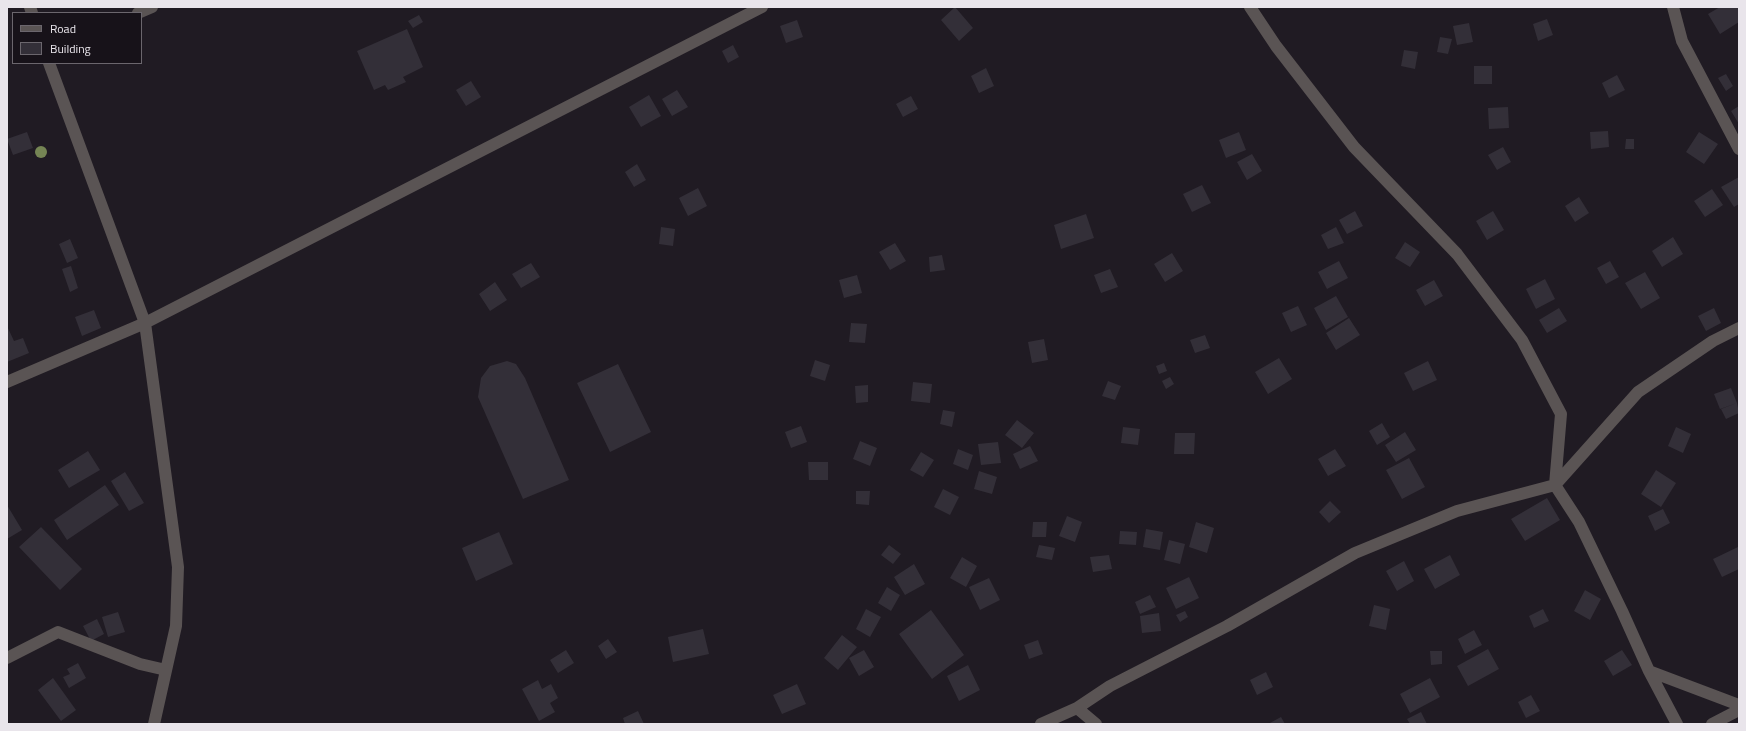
<!DOCTYPE html>
<html>
<head>
<meta charset="utf-8">
<style>
	body { margin:0 }
	#map { position:relative; width:1746px; height:731px; overflow:hidden; background:#201b23; font-family:"Titillium Web",sans-serif }
	canvas { display:block }
	.frame { position:absolute; inset:0; border:8px solid #e9e5eb; pointer-events:none }
	.legend { position:absolute; left:12px; top:12px; width:130px; height:52px; box-sizing:border-box; background:#171219; border:1px solid #6b666d; margin:0; padding:5px 7px; list-style:none; font-size:12px; color:#e9e5eb }
	.legend li { display:flex; align-items:center; gap:8px; height:20px }
	.legend b { width:20px; border:1px solid #6b666d }
</style>
</head>
<body>
<div id="map">
<canvas width="1746" height="731"></canvas>
<div class="frame"></div>
<ul class="legend">
<li><b style="height:5px;background:#5a5454"></b>Road</li>
<li><b style="height:11px;background:#332f38"></b>Building</li>
</ul>
</div>
<script>
const ctx = document.querySelector('canvas').getContext('2d');
ctx.lineJoin = 'round';
function fillPath(path, color) { ctx.fillStyle = color; ctx.fill(path, 'evenodd'); }
const shape = rows => new Path2D(rows.map(r => 'M' + r).join(''));
function stroke(path, color, width, dash) { ctx.strokeStyle = color; ctx.lineWidth = width; ctx.lineCap = dash ? 'butt' : 'round'; ctx.setLineDash(dash || []); ctx.stroke(path); }
fillPath(shape([
	[955,7,973,28,959,41,941,20],
	[1720,7,1739,7,1739,22,1720,34,1708,14],
	[419,15,423,22,413,28,408,21],
	[1547,19,1553,35,1538,41,1533,24],
	[797,20,803,37,786,43,780,26],
	[1469,23,1473,42,1457,45,1453,26],
	[407,29,423,67,403,77,406,82,388,90,385,85,374,90,357,51],
	[1440,37,1452,39,1448,54,1437,52],
	[733,45,739,57,728,63,722,51],
	[1404,50,1418,52,1415,69,1401,66],
	[1474,66,1492,66,1492,84,1474,84],
	[986,68,994,86,979,93,971,76],
	[1726,74,1733,86,1726,91,1718,78],
	[1617,75,1625,90,1609,98,1602,83],
	[471,81,481,97,466,106,456,90],
	[677,90,688,107,672,116,662,99],
	[649,95,661,116,641,127,629,107],
	[911,96,918,109,903,117,896,104],
	[1739,106,1739,124,1731,111],
	[1508,107,1509,128,1489,129,1488,108],
	[1608,131,1609,147,1591,149,1590,132],
	[27,132,33,148,13,155,7,139],
	[1239,132,1246,150,1226,158,1219,140],
	[1699,132,1718,144,1704,164,1686,152],
	[1626,139,1634,139,1634,149,1625,149],
	[1503,147,1511,162,1497,170,1488,155],
	[1252,154,1262,171,1247,180,1237,162],
	[637,164,646,180,634,187,625,172],
	[1739,177,1739,204,1734,207,1721,187],
	[1202,185,1211,203,1192,212,1183,194],
	[698,188,707,206,688,216,679,198],
	[1712,189,1723,205,1705,217,1694,201],
	[1579,197,1589,213,1575,222,1565,206],
	[1355,211,1363,226,1347,234,1339,220],
	[1493,211,1504,230,1487,240,1476,221],
	[1086,214,1094,238,1061,249,1054,225],
	[661,227,675,229,673,246,659,244],
	[1336,227,1344,243,1328,249,1321,235],
	[1673,237,1683,254,1662,267,1652,251],
	[70,239,78,258,67,263,59,244],
	[1405,242,1420,252,1410,267,1395,258],
	[895,243,906,261,890,270,879,252],
	[1172,253,1183,271,1165,282,1154,264],
	[942,255,945,270,930,272,929,257],
	[1339,261,1348,278,1327,289,1318,272],
	[1610,261,1619,277,1606,284,1597,268],
	[531,263,540,277,521,288,512,274],
	[71,266,78,288,70,292,62,269],
	[1110,269,1118,287,1101,293,1094,275],
	[1645,272,1660,298,1641,309,1625,283],
	[857,275,862,293,844,298,839,280],
	[1545,279,1555,299,1536,309,1526,289],
	[1434,280,1443,296,1425,306,1416,290],
	[495,282,507,300,490,311,479,294],
	[1336,296,1348,317,1326,330,1314,308],
	[1298,306,1307,325,1291,332,1282,313],
	[1559,308,1567,321,1547,333,1539,320],
	[1714,308,1721,323,1706,331,1698,316],
	[94,310,101,328,82,336,75,317],
	[1349,318,1360,335,1336,350,1326,333],
	[851,323,867,324,865,343,849,342],
	[7,326,14,341,23,338,29,353,7,362],
	[1205,335,1210,348,1195,353,1190,340],
	[1044,339,1048,360,1032,363,1028,342],
	[1279,358,1292,379,1268,394,1255,372],
	[815,360,830,365,825,381,810,376],
	[507,361,516,364,525,378,569,480,523,499,478,397,481,378,490,366],
	[1428,361,1437,380,1413,391,1404,373],
	[1164,363,1167,371,1159,374,1156,366],
	[618,364,651,432,610,452,577,383],
	[1170,377,1174,384,1166,389,1162,381],
	[1108,381,1121,386,1115,400,1102,396],
	[913,382,932,384,930,403,911,401],
	[868,385,868,402,856,403,855,386],
	[1731,388,1737,403,1720,409,1714,394],
	[1737,403,1739,413,1726,419,1721,409],
	[943,410,955,412,952,427,940,424],
	[1017,420,1034,433,1022,448,1005,435],
	[1382,423,1390,437,1377,445,1369,431],
	[801,426,807,442,791,448,785,432],
	[1123,427,1140,429,1138,445,1121,443],
	[1676,427,1691,434,1683,453,1668,446],
	[1405,432,1416,450,1396,462,1385,445],
	[1175,433,1195,433,1194,454,1174,454],
	[860,441,877,448,870,466,853,459],
	[998,442,1001,463,981,465,978,444],
	[1030,446,1038,461,1020,469,1013,454],
	[958,449,973,455,968,470,953,464],
	[1335,449,1346,466,1328,476,1318,459],
	[88,451,100,470,69,488,58,470],
	[921,452,934,460,923,477,910,470],
	[1409,458,1425,487,1402,499,1386,470],
	[808,462,828,462,828,480,809,480],
	[1656,470,1676,483,1661,507,1641,494],
	[979,471,997,477,992,494,974,489],
	[125,472,144,503,129,511,111,481],
	[105,485,119,505,67,540,54,520],
	[943,489,959,497,950,515,934,507],
	[856,491,870,491,869,505,856,504],
	[1547,498,1560,520,1525,541,1511,519],
	[1330,501,1341,512,1329,523,1319,512],
	[7,505,22,530,7,539],
	[1663,509,1670,523,1655,531,1648,516],
	[1067,516,1082,522,1075,542,1059,536],
	[1033,522,1047,522,1046,537,1032,537],
	[1196,522,1214,528,1207,553,1189,547],
	[41,527,82,569,60,590,19,547],
	[1146,529,1163,532,1160,550,1143,547],
	[1120,531,1137,532,1136,545,1119,544],
	[499,532,513,564,476,581,462,548],
	[1169,540,1185,544,1180,564,1164,560],
	[889,545,901,554,893,564,881,555],
	[1039,545,1055,548,1052,560,1036,557],
	[1738,547,1739,569,1722,577,1713,559],
	[1109,555,1112,569,1093,572,1090,557],
	[1450,555,1460,575,1435,589,1424,569],
	[962,557,977,566,966,587,950,578],
	[1404,561,1414,581,1397,591,1386,571],
	[914,564,925,584,905,595,894,577],
	[1189,577,1199,598,1176,609,1166,588],
	[989,578,1000,600,980,610,969,587],
	[887,587,900,595,891,611,878,603],
	[1585,590,1601,599,1590,620,1574,611],
	[1150,595,1156,607,1140,614,1135,602],
	[1374,605,1390,609,1386,630,1369,626],
	[866,609,881,617,870,637,856,629],
	[1543,609,1549,621,1534,628,1529,616],
	[931,610,964,655,932,679,899,634],
	[1185,611,1188,617,1180,622,1176,615],
	[118,612,125,632,108,637,102,617],
	[1159,613,1161,631,1142,633,1140,616],
	[97,619,104,634,91,641,83,626],
	[703,629,709,654,673,662,668,637],
	[1474,630,1482,645,1465,654,1458,639],
	[842,635,857,647,838,670,824,658],
	[608,639,617,652,606,659,598,646],
	[1038,640,1043,654,1029,659,1024,645],
	[1488,649,1499,669,1468,686,1457,666],
	[566,650,574,663,558,673,550,660],
	[864,650,874,667,859,676,849,658],
	[1622,650,1632,665,1613,676,1604,661],
	[1430,651,1442,651,1442,664,1431,665],
	[78,663,86,678,69,688,63,677,70,674,67,669],
	[968,665,980,690,959,701,947,676],
	[1266,672,1273,687,1257,695,1250,680],
	[53,678,76,710,61,721,38,690],
	[1430,678,1440,697,1410,713,1400,694],
	[538,680,542,689,551,684,558,698,550,703,555,712,539,721,522,689],
	[797,684,806,704,782,714,773,695],
	[1531,695,1540,711,1526,718,1518,702],
	[638,711,644,724,625,724,623,718],
	[1421,712,1427,724,1410,724,1407,719],
	[1281,717,1285,724,1268,724]
]), '#332f38');
stroke(shape([
	[30,7,32,13],
	[1250,7,1276,46,1354,147,1457,254,1522,340,1561,414,1555,485,1579,522,1622,611,1649,671,1677,724],
	[1673,7,1682,41,1739,149],
	[138,13,152,7],
	[49,63,145,323,178,567,176,626,154,724],
	[7,382,145,323,762,7],
	[7,658,58,632,140,664,166,670],
	[1649,671,1739,705],
	[1077,708,1096,724],
	[1041,724,1077,708,1110,686,1227,626,1355,553,1457,511,1555,485,1638,392,1713,341,1739,328],
	[1712,724,1739,710]
]), '#5a5454', 12);
ctx.fillStyle = '#758554';
for (const [x, y] of [
	[41,152]
]) { ctx.beginPath(); ctx.arc(x, y, 6, 0, 2 * Math.PI); ctx.fill(); }
</script>
</body>
</html>
